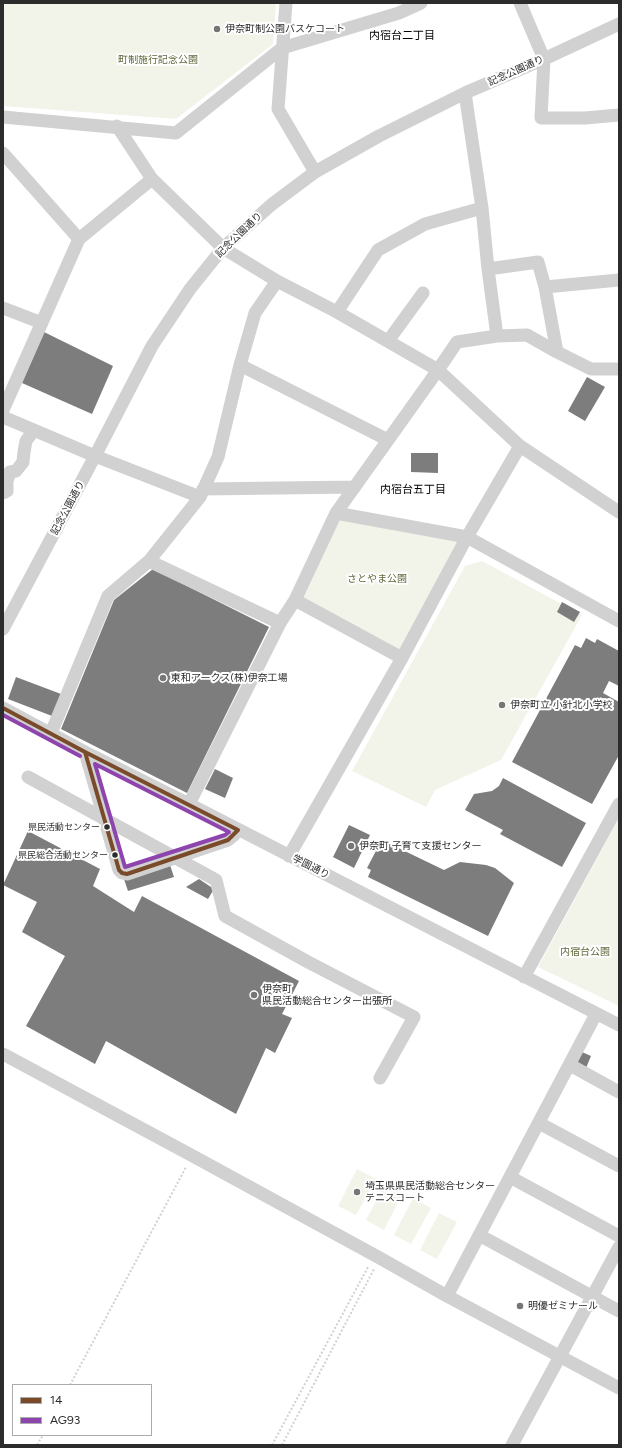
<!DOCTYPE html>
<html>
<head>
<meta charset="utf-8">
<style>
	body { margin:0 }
	#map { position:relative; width:622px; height:1448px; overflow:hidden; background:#fff; font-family:Figtree,sans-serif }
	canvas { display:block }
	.frame { position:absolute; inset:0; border:4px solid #2c2c2c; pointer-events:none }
	.legend { position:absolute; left:12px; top:1384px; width:140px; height:52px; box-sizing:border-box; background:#fff; border:1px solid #ababab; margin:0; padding:5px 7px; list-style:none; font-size:12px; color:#2c2c2c }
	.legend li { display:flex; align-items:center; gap:8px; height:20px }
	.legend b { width:20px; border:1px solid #ababab }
</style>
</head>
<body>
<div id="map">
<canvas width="622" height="1448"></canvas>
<div class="frame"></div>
<ul class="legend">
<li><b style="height:5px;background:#7a4b2a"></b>14</li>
<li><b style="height:5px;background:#8e44ad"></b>AG93</li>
</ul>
</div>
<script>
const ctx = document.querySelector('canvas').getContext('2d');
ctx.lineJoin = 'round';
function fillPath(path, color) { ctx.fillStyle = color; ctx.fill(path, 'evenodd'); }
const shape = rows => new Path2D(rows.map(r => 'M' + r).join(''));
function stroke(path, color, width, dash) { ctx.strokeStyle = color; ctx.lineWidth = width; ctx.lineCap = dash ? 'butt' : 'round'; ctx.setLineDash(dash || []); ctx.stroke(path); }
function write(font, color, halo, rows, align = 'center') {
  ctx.font = font + ' Figtree,"Noto Sans JP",sans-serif'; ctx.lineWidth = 4; ctx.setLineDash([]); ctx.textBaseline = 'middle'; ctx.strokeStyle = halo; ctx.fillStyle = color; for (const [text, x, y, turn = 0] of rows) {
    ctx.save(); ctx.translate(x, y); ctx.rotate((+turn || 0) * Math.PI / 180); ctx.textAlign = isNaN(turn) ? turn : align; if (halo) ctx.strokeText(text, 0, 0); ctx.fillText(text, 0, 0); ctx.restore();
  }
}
fillPath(shape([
	[3,3,276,3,273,44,176,119,3,106],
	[336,513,467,537,402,658,295,600],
	[482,561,582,615,501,760,435,790,426,807,352,771,465,566],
	[619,818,619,1006,538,967],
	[357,1169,376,1179,356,1215,338,1206],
	[385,1184,403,1193,384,1230,366,1220],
	[413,1198,431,1208,411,1244,394,1235],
	[439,1213,457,1222,437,1259,420,1250]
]), '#f2f4ea');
fillPath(shape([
	[44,332,113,366,92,414,22,383],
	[587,377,605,387,585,421,568,411],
	[411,453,438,453,438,473,411,472],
	[153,569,269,627,187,793,61,729,114,600],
	[562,602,580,612,574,622,557,612],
	[586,638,595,643,597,639,619,651,619,686,609,681,603,693,619,702,619,755,592,804,512,762,575,645,581,648],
	[16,677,61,694,52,716,8,699],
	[215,769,233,778,225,798,205,789],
	[503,778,586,823,562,867,500,834,503,830,465,810,474,794,492,791,499,786],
	[349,825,370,835,354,868,333,857],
	[28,831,100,869,93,886,134,912,142,896,299,981,282,1014,292,1018,275,1053,266,1048,236,1114,106,1041,95,1064,26,1026,65,956,22,932,37,902,3,885],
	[386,842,444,870,460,862,486,865,495,868,514,883,488,936,368,877,371,870,367,868,378,847,382,849],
	[170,865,174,877,128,891,124,879],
	[199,879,214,889,208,899,186,887],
	[582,1052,591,1056,586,1068,577,1063]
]), '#7d7d7d');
stroke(shape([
	[70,1385,186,1167],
	[37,1445,43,1435],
	[272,1445,368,1267],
	[282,1445,374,1269]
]), '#d1d1d1', 2, [2, 2]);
stroke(shape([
	[286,3,278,109,315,172],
	[520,3,544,59,541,118,585,118,619,115],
	[465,93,482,208,488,269,497,336],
	[3,117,176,133,282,48,399,13,421,3],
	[117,126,152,179,223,248,277,281,337,312,438,370,520,446,619,512],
	[3,153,79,239],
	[488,269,538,262,545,287,557,352],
	[545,287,619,280],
	[3,308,42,323],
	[337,312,378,250,425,224,482,208],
	[388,341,423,293],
	[240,365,388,440],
	[3,410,79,239,152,179],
	[3,417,95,456,200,497],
	[203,489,355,487],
	[3,493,7,491,7,481,10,472,16,471,23,462,24,452,26,441,34,430],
	[336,513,467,537,619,621],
	[149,561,280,623],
	[295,600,402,658],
	[3,629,95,456,152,346,190,289,223,248,271,205,315,172,379,136,465,93,544,59,619,24],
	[3,708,85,752,189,804,619,1025],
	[51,733,108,596,149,561,200,497,218,457,240,365,255,313,277,281],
	[85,752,119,870,122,873,127,874,228,840,233,836,238,830],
	[28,777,216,880,225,916,308,962,414,1017,380,1078],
	[189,804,280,623,295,600,336,513,438,370,457,342,497,336,527,335,557,352,591,369,619,369],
	[289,856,402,658,467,537,520,446],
	[524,977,619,804],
	[3,1054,191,1155,378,1257,447,1296,619,1388],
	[570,1065,619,1092],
	[539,1123,619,1166],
	[510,1177,619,1236],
	[479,1235,619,1311],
	[447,1296,596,1014],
	[512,1445,619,1247]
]), '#d1d1d1', 13);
stroke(shape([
	[3,708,85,752],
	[85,752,238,830,228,840,127,874,122,873,119,870,85,752]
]), '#7a4b2a', 4);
stroke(shape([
	[3,715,80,756],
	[95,764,229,832,225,835,125,867,95,764]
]), '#8e44ad', 4);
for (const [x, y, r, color] of [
	[217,29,4,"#767676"],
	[163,678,4,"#767676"],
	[502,705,4,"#767676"],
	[107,827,3.5,"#2c2c2c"],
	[351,846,4,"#767676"],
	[115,855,3.5,"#2c2c2c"],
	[254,995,4,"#767676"],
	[357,1192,4,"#767676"],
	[520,1306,4,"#767676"]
]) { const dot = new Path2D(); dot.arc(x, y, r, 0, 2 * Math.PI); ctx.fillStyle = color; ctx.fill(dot); stroke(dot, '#fff', 1.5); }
write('9px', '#2c2c2c', '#fff', [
	["県民活動センター",100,827],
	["県民総合活動センター",108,855]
], 'right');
write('10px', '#2c2c2c', '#fff', [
	["伊奈町制公園バスケコート",225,29],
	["東和アークス(株)伊奈工場",171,678],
	["伊奈町立 小針北小学校",510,705],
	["伊奈町 子育て支援センター",359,846],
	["伊奈町",262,989],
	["県民活動総合センター出張所",262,1001],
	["埼玉県県民活動総合センター",365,1186],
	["テニスコート",365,1198],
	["明優ゼミナール",528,1306]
], 'left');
write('10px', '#5e6939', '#fff', [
	["町制施行記念公園",158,60],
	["さとやま公園",377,579],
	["内宿台公園",585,952]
]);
write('10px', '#2c2c2c', '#fff', [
	["記念公園通り",516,71,-24],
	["記念公園通り",239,235,-44],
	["記念公園通り",68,508,-62],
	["学園通り",311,867,27]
]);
write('11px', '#000', '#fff', [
	["内宿台二丁目",402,36],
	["内宿台五丁目",413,490]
]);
</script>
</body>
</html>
